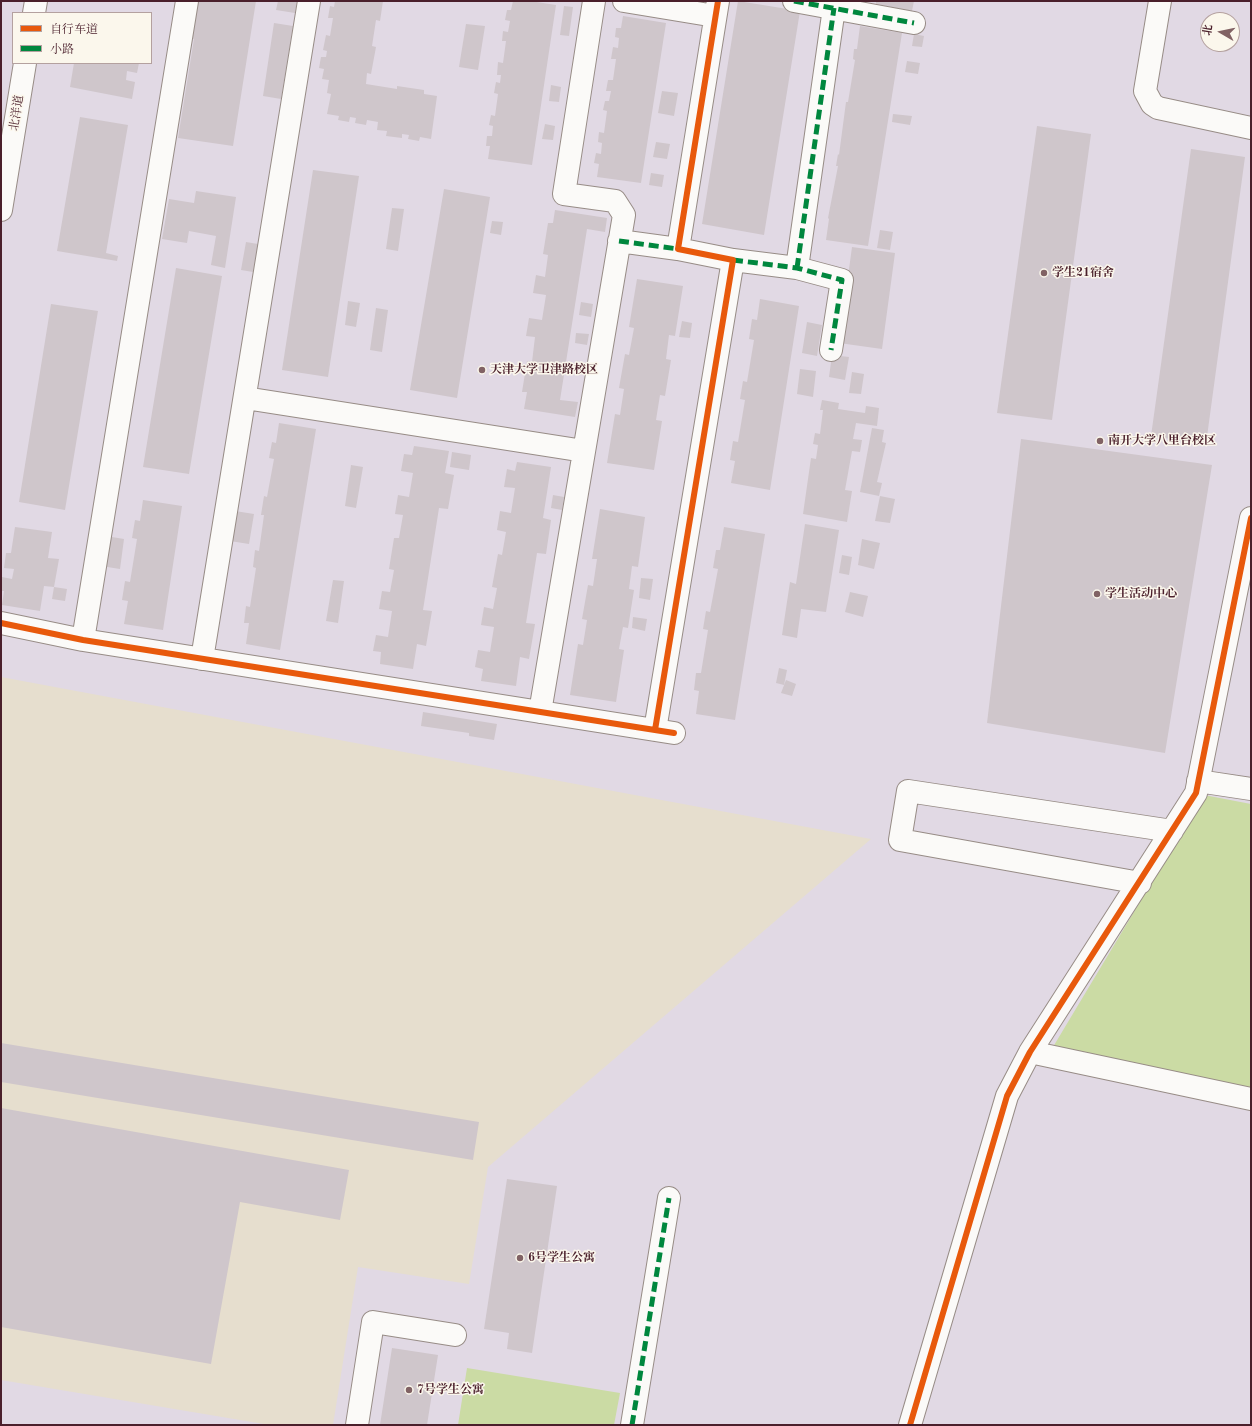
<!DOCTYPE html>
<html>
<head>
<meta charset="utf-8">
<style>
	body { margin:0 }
	#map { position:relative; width:1252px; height:1426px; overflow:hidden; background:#e6dece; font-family:"Old Standard TT","Noto Serif SC",serif }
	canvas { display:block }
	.frame { position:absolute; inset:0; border:2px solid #4a1f2b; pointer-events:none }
	.legend { position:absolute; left:12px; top:12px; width:140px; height:52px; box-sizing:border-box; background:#fbf7ec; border:1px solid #b4a19f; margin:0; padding:5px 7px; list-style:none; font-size:12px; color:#4a1f2b }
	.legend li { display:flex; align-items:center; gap:8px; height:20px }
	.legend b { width:20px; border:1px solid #b4a19f }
	.north { position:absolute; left:1200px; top:12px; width:40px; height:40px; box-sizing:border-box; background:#fbf7ec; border:1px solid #b4a19f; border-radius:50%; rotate:279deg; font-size:11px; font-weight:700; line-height:16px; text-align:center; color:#4a1f2b }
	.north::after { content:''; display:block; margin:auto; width:14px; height:18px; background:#816264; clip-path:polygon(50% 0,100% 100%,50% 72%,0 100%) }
</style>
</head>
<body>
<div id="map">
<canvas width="1252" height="1426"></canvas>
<div class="frame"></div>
<ul class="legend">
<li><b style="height:5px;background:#e8590c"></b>自行车道</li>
<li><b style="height:5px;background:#00873e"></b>小路</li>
</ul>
<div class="north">北</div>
</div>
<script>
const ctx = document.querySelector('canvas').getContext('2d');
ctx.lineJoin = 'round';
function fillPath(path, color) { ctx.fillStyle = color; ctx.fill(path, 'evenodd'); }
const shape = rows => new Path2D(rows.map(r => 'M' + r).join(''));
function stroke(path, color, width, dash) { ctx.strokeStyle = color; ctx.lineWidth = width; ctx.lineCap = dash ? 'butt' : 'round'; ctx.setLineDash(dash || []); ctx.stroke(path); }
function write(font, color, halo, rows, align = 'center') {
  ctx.font = font + ' "Old Standard TT","Noto Serif SC",serif'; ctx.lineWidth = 3; ctx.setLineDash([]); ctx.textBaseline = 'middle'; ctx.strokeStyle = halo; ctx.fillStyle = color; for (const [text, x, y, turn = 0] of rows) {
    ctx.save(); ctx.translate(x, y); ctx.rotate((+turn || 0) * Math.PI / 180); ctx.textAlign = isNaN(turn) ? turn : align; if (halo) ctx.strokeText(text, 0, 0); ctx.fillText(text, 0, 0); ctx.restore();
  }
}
fillPath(shape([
	[1,1,1251,1,1251,1425,333,1425,358,1267,469,1284,488,1167,871,839,1,677],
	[13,13,151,13,151,63,13,63],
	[1208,20,1232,20,1232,44,1208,44],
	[1,1380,270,1425,1,1425]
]), '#e1d9e4');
fillPath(shape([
	[1204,795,1251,804,1251,1090,1053,1047],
	[467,1368,620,1393,614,1425,458,1425]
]), '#cbdba4');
fillPath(shape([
	[189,1,256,1,233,146,178,138,194,39,183,37],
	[278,1,297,1,295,13,276,10],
	[335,1,383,1,380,21,376,20,372,46,376,47,371,74,367,73,366,84,397,89,397,86,424,90,424,94,437,96,431,139,420,137,419,141,408,139,409,135,402,134,402,138,386,136,387,131,377,130,378,122,367,120,366,125,355,123,356,118,350,117,349,122,338,120,339,116,327,114,331,94,327,93,329,80,322,79,324,69,319,68,321,57,326,57,327,51,323,50,326,35,330,36,333,18,328,18,330,6,334,7],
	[513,1,530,1,556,5,532,165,488,159,490,146,486,146,487,136,492,136,493,126,489,125,491,115,495,116,498,94,494,93,496,82,500,83,501,75,497,75,498,62,503,63,506,41,502,41,503,31,508,32,510,21,505,20,507,10,511,10],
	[738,1,800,11,764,235,702,224],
	[876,1,914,1,912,11,876,4],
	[564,6,573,7,569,36,560,35],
	[623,16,666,23,641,183,597,177,599,164,594,163,596,153,601,154,602,143,598,142,599,132,604,133,607,111,603,110,605,101,609,101,611,91,606,91,608,80,613,80,616,59,611,59,613,47,618,48,619,38,615,37,616,28,621,28],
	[274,23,293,26,281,99,263,96],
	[466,24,485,26,478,70,459,67],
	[860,26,902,33,868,246,826,240,829,219,828,218,838,166,836,166,838,154,839,155,846,102,848,102,855,60,853,59,854,49,857,49],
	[914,34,924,36,922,47,912,46],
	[907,61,920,63,918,74,905,72],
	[74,63,139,63,137,73,127,71,126,80,135,82,132,99,70,87],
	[551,85,561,87,559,102,549,101],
	[662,91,678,93,674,116,658,113],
	[893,114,912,116,910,125,892,122],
	[80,117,128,125,106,253,118,256,117,261,57,251],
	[545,124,555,126,553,140,542,139],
	[1037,126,1091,134,1052,420,997,413],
	[656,142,670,144,667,159,653,157],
	[1191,149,1245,157,1206,444,1151,436],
	[313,170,359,176,328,377,282,370],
	[651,173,664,175,662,187,649,185],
	[444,189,490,197,457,398,410,390],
	[196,191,236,197,225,268,211,265,216,236,189,231,187,243,162,239,169,199,194,203],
	[392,208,404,209,398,251,386,249],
	[555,210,607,218,605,232,587,229,560,400,578,402,575,417,524,409,527,392,522,392,527,361,532,362,535,337,526,336,529,318,542,320,546,295,533,293,536,275,545,277,548,255,543,254,548,223,553,223],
	[492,221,503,222,501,235,490,233],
	[880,230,893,232,890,250,877,248],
	[246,242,258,244,253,272,241,270],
	[852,247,895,253,882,349,839,343],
	[176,268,222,276,189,474,143,467],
	[637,279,683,286,675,336,669,335,666,359,671,360,665,396,660,395,656,420,662,421,654,470,607,463,615,414,620,415,624,389,619,388,625,354,629,355,634,328,629,327],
	[760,299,799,306,770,490,731,483,735,461,730,460,733,441,738,442,745,400,740,399,743,381,747,382,754,340,749,339,752,319,757,320],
	[348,301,360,303,356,327,345,325],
	[581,302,593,304,591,317,579,315],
	[51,304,98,311,65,510,19,502],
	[376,308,388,310,382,352,370,350],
	[682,321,692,323,690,338,679,337],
	[807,322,822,325,817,356,802,353],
	[576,333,589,334,587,345,575,343],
	[832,355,849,357,845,380,829,377],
	[800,369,816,371,813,397,797,394],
	[852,372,864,374,861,394,849,393],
	[822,400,839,403,838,409,865,413,866,406,879,408,877,426,856,423,853,439,862,440,860,452,852,451,845,490,852,491,847,522,803,514,811,458,816,459,818,445,813,444,815,433,820,434,823,410,820,410],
	[279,423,316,429,280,650,246,644,249,623,244,623,246,606,250,607,256,568,253,567,255,550,259,551,264,515,261,515,264,496,267,497,274,459,269,458,272,442,276,443],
	[872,428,884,430,882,442,886,443,877,482,882,483,879,496,860,492],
	[1021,439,1212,465,1165,753,987,723],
	[414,446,449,451,445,473,454,475,448,509,439,508,423,610,432,611,426,646,417,644,413,669,380,664,381,652,373,651,376,635,388,637,392,611,379,609,382,591,390,592,394,570,389,569,394,538,399,538,403,515,395,514,398,495,409,497,413,473,401,471,404,454,412,455],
	[452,452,471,455,469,470,450,467],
	[517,462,551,467,543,518,551,520,546,554,537,553,526,623,535,624,529,659,520,657,516,686,481,681,483,669,475,667,478,650,490,652,494,627,481,625,484,607,493,609,497,588,492,587,498,554,502,555,506,532,497,530,500,511,511,513,515,488,504,487,507,469,515,471],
	[351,465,363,467,356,508,345,506],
	[553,495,564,497,562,510,551,508],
	[880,496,895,499,890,523,875,521],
	[143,500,182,506,163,630,124,624,128,601,122,600,125,581,130,582,137,539,132,538,135,520,140,521],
	[600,509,645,517,638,567,632,566,629,589,634,590,628,628,623,627,619,649,624,650,616,702,570,695,578,644,583,645,587,620,582,619,588,585,593,586,597,559,592,559],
	[235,511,254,514,249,544,230,541],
	[805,524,839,530,826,612,801,609,797,638,782,635,790,582,796,584],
	[15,527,52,532,48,558,59,559,54,587,67,589,65,601,52,599,54,587,44,586,40,611,2,605,4,591,1,591,2,577,12,579,14,569,4,568,6,553,11,553],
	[724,527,765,534,735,720,696,714,699,691,694,690,696,673,701,673,708,630,703,629,706,611,710,612,718,569,713,568,716,550,720,550],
	[106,536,124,539,120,569,101,566],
	[862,539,880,543,874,569,858,565],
	[842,555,852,557,849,575,839,573],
	[641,578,653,579,650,600,639,598],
	[333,580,344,581,338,623,326,621],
	[850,592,868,596,863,617,845,612],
	[633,617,647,619,645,631,632,628],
	[779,668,787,670,784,685,776,683],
	[786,680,796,684,792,696,781,693],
	[423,712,497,724,494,740,469,736,469,733,421,726],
	[1,1043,479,1122,473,1160,1,1082],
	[1,1108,349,1170,340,1220,240,1202,211,1364,1,1327],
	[507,1179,557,1186,532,1353,507,1349,509,1333,484,1329],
	[392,1348,438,1355,427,1425,380,1425]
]), '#cfc6cb');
const minor = shape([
	[624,1,715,16],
	[794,1,914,23],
	[1160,1,1145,91,1152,104,1158,108,1251,128],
	[34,13,36,1],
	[1,210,25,63],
	[619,241,678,249],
	[733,260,797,268,842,280,831,350],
	[797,268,834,8],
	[245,398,584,451],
	[1,623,83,640,674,733],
	[83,640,187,1],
	[202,659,309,1],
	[540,712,624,215,615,201,564,194,594,1],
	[655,730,733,260,678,249,718,1],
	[1198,781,1251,789],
	[1140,883,900,840,908,791,1172,831],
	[1030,1052,1251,1099],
	[357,1425,373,1322,455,1335],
	[632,1425,669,1198],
	[910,1425,1007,1096,1030,1052,1196,793,1251,518]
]);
stroke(minor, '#978c86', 24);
stroke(minor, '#fbfaf8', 22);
stroke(shape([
	[794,1,914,23],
	[619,241,678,249],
	[733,260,797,268,842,280,831,350],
	[797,268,834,8],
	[632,1425,669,1198]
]), '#00873e', 5, [10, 5]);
stroke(shape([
	[1,623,83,640,674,733],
	[655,730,733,260,678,249,718,1],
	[910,1425,1007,1096,1030,1052,1196,793,1251,518]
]), '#e8590c', 6);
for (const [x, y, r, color] of [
	[1044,273,4,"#816264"],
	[482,370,4,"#816264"],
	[1100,441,4,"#816264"],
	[1097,594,4,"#816264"],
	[520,1258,4,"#816264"],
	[409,1390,4,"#816264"]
]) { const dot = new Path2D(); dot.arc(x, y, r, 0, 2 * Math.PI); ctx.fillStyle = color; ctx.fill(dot); stroke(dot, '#fbf7ec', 1.5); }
write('12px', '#4a1f2b', '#fbf7ec', [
	["北洋道",17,113,-81]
]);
write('bold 12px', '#4a1f2b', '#fbf7ec', [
	["学生21宿舍",1052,273],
	["天津大学卫津路校区",490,370],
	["南开大学八里台校区",1108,441],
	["学生活动中心",1105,594],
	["6号学生公寓",528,1258],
	["7号学生公寓",417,1390]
], 'left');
</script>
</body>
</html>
